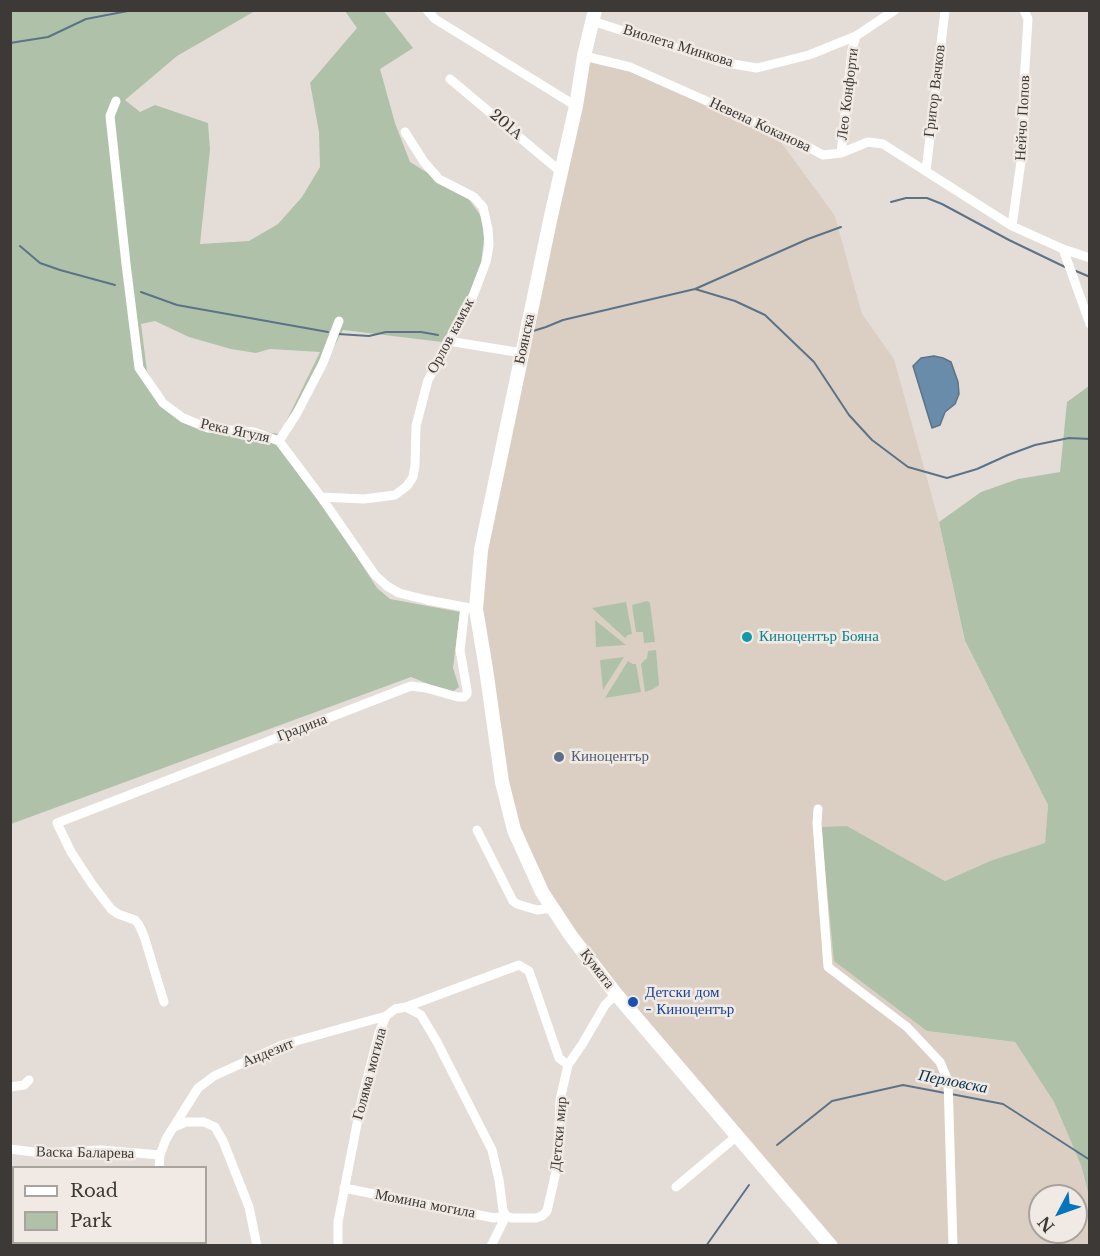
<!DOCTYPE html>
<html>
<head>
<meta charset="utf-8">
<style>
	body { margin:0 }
	#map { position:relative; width:1100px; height:1256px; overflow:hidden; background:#e4ddd7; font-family:"Libre Baskerville",serif }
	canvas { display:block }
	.frame { position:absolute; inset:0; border:12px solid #3c3936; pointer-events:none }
	.legend { position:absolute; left:12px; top:1166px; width:195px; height:78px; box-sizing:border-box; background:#f1eae4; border:2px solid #a9a39e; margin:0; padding:8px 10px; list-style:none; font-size:18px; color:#3c3936 }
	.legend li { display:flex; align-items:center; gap:12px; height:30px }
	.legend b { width:30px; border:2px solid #a9a39e }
	.north { position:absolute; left:1028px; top:1184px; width:60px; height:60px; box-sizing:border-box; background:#f1eae4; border:2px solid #a9a39e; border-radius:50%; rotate:229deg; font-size:16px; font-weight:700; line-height:24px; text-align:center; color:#3c3936 }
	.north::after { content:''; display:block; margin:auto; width:21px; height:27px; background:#0574bf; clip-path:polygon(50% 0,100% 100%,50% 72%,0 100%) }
</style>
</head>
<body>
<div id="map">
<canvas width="1100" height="1256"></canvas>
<div class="frame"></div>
<ul class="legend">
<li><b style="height:8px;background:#fff"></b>Road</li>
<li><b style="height:16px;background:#afc2a9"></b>Park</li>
</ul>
<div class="north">N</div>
</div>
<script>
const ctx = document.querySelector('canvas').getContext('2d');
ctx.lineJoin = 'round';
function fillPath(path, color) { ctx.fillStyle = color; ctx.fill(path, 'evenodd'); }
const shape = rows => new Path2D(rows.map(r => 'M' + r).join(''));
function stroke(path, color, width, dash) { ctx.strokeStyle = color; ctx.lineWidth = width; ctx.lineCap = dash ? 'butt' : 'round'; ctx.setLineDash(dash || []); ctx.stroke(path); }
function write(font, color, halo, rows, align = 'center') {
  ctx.font = font + ' "Libre Baskerville",serif'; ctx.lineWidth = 5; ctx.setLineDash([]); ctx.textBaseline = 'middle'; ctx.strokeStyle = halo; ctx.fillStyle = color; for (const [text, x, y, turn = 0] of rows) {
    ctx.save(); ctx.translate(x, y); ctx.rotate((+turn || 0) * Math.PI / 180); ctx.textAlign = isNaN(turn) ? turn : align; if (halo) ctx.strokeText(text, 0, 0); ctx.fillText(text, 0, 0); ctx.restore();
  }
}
fillPath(shape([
	[584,56,630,67,772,130,835,216,862,314,894,359,939,522,965,642,1048,805,1045,843,990,861,945,881,847,826,927,1031,1015,1042,1054,1102,1081,1165,1089,1196,1089,1245,831,1245,571,936,514,830,476,609],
	[1040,1196,1076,1196,1076,1232,1040,1232]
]), '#dbcfc4');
fillPath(shape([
	[10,11,255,11,177,56,125,100,140,112,155,105,208,123,210,150,200,244,249,241,278,224,302,197,320,167,319,132,310,83,357,28,345,11,384,11,413,48,380,69,395,123,410,162,467,197,481,216,484,238,481,264,468,298,442,342,343,330,280,445,335,523,377,588,390,599,460,612,453,668,459,687,451,693,411,677,11,824],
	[155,321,189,337,231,349,256,353,270,349,320,352,280,434,217,426,187,417,173,407,162,395,147,371,141,324],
	[1089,386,1089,1196,1081,1165,1054,1102,1015,1042,927,1031,834,961,821,827,847,826,945,881,990,861,1045,843,1048,805,965,641,939,522,981,492,1018,479,1060,472,1067,402],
	[647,601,650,603,655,642,644,643,643,632,636,632,632,605],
	[626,602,632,634,628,635,625,638,592,608],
	[595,620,626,645,596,647],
	[656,650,659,685,653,689,645,692,641,664,647,658,648,651],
	[624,657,603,690,600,660],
	[628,661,633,664,636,664,641,692,605,698]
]), '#afc2a9');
const water = shape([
	[934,356,943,358,951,362,958,382,959,394,955,404,945,412,940,425,932,428,913,366,921,358,934,356]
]);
fillPath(water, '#698caa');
stroke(water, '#5c7387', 1.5);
stroke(shape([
	[10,43,48,37,86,19,133,10],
	[891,202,906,198,927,198,942,204,1009,240,1065,267],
	[20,246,40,263,60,270,115,285],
	[1076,271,1090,277],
	[695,289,735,301,765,315,814,362,849,415,872,440,908,467,947,478,977,469,1008,455,1035,445,1069,438,1090,439],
	[141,292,177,305,328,332],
	[533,331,546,327,563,320,695,289,808,239,841,227],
	[338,334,369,336,386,332,421,332,438,335],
	[951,1094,1003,1104,1090,1160],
	[777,1145,832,1101,903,1085,945,1093],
	[706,1246,749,1185]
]), '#5c7387', 2);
stroke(shape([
	[427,10,435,19,576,106],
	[592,21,721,62,757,68,809,55,856,36,895,10],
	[584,56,630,67,799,142,823,155,841,153,868,142,883,144,1012,226,1063,249,1090,258],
	[450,79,561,172],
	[116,101,110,116,126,264,139,368,163,403,183,418,208,428,254,432,279,441,321,497,375,575,387,586,399,593,427,600,470,608],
	[841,153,852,50,856,36],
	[926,171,945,10],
	[1012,226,1024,140,1024,83,1028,19,1024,10],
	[1063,249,1090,324],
	[448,341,522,353],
	[279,441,297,413,323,363,339,321],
	[321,497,364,499,395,495,407,486,413,477,415,465,416,426,428,380,473,296,486,262,489,245,488,229,483,207,474,197,439,179,424,162,405,132],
	[818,809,817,823,828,967,907,1027,940,1062,948,1081,953,1246],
	[477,830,513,901,517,904,537,910,553,908],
	[164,1002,144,936,139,925,135,920,118,914,111,909,92,884,71,852,57,823,411,686,426,688,458,697,464,697,467,694,467,690,460,650,465,607],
	[406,1007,421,1015,437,1042,492,1150,499,1180,503,1210,506,1216],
	[10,1087,24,1085,29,1080],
	[174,1127,186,1122,204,1122,215,1127,223,1141,249,1207,257,1246],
	[10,1149,41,1153,101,1150,160,1155],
	[159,1168,160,1155,166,1139,198,1088,214,1076,282,1045,386,1016],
	[676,1187,738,1135],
	[344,1188,494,1218,506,1216,512,1218,536,1218,542,1216,547,1211,558,1163,560,1100,568,1065,583,1043,605,1005,616,994],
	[161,1242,162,1246],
	[21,1246,41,1242],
	[338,1246,338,1222,362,1098,379,1033,386,1016,395,1009,406,1007,519,965,529,971,559,1058,568,1065],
	[491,1246,506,1216]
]), '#fff', 9);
stroke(shape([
	[595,10,584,56,576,106,551,216,481,550,476,609,486,669,502,782,514,830,542,892,571,936,616,994,831,1246]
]), '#fff', 14);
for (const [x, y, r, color] of [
	[747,637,6,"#0f9aa8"],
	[559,757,6,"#5c6f8a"],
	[633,1002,6,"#1a4fb4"]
]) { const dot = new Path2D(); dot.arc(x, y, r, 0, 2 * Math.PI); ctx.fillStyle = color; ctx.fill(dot); stroke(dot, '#f1eae4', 2); }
write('15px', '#3c3936', '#f1eae4', [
	["Виолета Минкова",678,46,17],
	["Григор Вачков",935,91,-83],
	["Лео Конфорти",848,94,-83],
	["Нейчо Попов",1023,118,-87],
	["201А",506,125,40],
	["Невена Коканова",760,125,25],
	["Орлов камък",451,336,-62],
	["Боянска",525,339,-78],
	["Река Ягуля",235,431,12],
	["Градина",302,728,-21],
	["Кумата",597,969,52],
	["Андезит",268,1053,-22],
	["Голяма могила",370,1074,-75],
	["Детски мир",559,1134,-85],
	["Васка Баларева",85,1153,1],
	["Момина могила",425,1204,11]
]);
write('15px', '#0d838f', '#f1eae4', [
	["Киноцентър Бояна",759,637]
], 'left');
write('15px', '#4e5e75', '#f1eae4', [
	["Киноцентър",571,757]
], 'left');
write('15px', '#164399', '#f1eae4', [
	["Детски дом",645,993],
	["- Киноцентър",645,1010]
], 'left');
write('italic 16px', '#02304e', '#f1eae4', [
	["Перловска",953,1082,11]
]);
</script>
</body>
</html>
